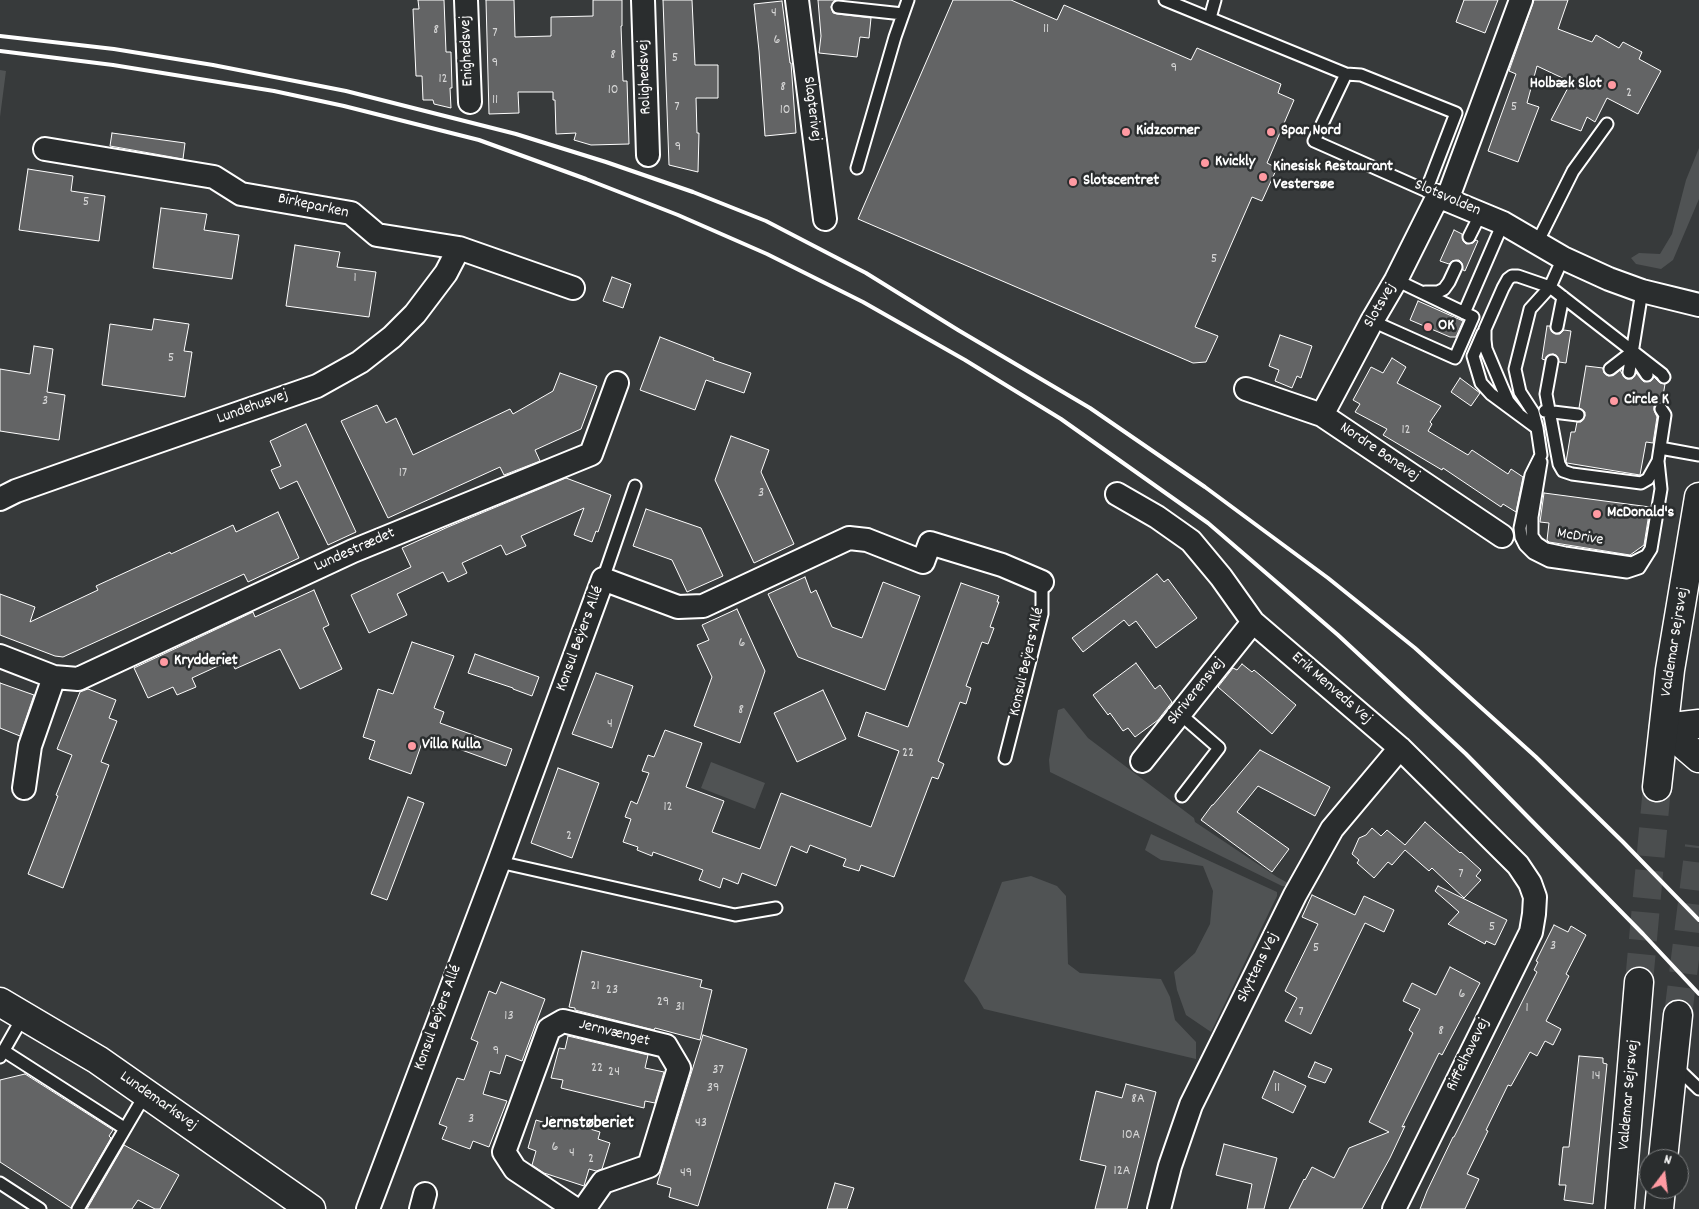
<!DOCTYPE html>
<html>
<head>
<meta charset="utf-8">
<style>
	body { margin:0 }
	#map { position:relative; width:1699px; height:1209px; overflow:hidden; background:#373a3b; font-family:Dekko,sans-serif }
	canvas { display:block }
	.north { position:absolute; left:1639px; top:1149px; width:50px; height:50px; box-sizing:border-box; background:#2a2d2e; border:1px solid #7f8182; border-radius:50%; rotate:15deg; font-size:14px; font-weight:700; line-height:20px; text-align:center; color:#fff }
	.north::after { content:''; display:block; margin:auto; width:18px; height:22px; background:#ff9aa2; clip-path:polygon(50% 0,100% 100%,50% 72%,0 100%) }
</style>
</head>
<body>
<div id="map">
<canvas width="1699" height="1209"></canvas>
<div class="north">N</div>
</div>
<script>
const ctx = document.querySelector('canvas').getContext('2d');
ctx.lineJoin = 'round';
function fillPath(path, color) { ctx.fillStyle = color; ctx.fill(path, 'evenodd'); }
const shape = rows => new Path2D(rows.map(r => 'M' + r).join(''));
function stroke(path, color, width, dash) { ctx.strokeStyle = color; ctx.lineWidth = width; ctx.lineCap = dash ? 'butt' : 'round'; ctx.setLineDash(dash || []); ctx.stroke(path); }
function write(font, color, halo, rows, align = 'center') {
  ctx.font = font + ' Dekko,sans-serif'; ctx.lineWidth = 5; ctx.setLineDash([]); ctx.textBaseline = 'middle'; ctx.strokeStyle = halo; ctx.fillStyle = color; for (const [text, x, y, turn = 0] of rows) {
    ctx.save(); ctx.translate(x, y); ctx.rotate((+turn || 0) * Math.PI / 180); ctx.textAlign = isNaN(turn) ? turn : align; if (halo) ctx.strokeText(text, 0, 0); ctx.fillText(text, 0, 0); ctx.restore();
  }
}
fillPath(shape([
	[0,70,6,71,0,117],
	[1699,148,1699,199,1673,260,1661,269,1636,264,1631,258,1639,253,1660,254,1672,234,1686,180],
	[1064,708,1088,738,1194,818,1195,822,1277,877,1288,883,1286,886,1282,886,1050,772,1049,760,1058,710],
	[711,762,765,783,755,809,701,788],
	[1151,834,1277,892,1277,896,1211,1032,1186,1015,1177,990,1174,972,1195,953,1210,924,1213,891,1203,866,1161,860,1145,850],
	[1031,876,1057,886,1066,896,1068,964,1080,973,1161,979,1170,997,1175,1020,1196,1042,1196,1059,984,1009,977,997,964,981,1002,882]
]), '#505354');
const building = shape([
	[418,0,444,0,446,52,451,52,452,88,450,88,451,108,434,104,433,100,423,100,422,76,416,76,413,9,419,9,418,0],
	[486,0,514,0,515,37,551,36,551,17,593,16,593,0,622,0,622,26,621,26,623,81,627,81,629,144,591,145,574,140,576,133,556,134,555,100,553,100,553,92,518,92,519,113,489,114,486,0],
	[663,0,692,0,695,65,718,65,718,98,696,98,697,133,699,133,698,172,669,165,663,0],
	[818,0,835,0,831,7,833,13,837,14,871,18,869,38,860,37,857,57,819,53,821,36,818,0],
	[953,0,1011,0,1057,20,1064,5,1191,60,1197,48,1281,84,1278,93,1294,100,1267,163,1277,168,1262,201,1252,197,1195,327,1218,336,1206,362,1193,363,858,219,953,0],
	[1464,0,1498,0,1485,33,1456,22,1464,0],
	[1534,0,1568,0,1558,29,1592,42,1596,35,1619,48,1623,42,1642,52,1639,59,1661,71,1638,114,1607,98,1595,122,1587,117,1581,131,1551,120,1571,82,1537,66,1527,103,1539,107,1518,162,1488,151,1516,74,1509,71,1534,0],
	[782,1,790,63,791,63,796,133,765,136,759,51,754,4,782,1],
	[112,133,185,143,183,159,110,146,112,133],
	[28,169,73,176,71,191,105,196,99,241,19,230,28,169],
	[161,208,207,214,204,230,239,235,232,279,153,268,161,208],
	[1454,230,1462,234,1463,241,1466,244,1473,243,1476,240,1478,241,1465,271,1463,270,1462,263,1459,260,1452,261,1449,264,1440,261,1454,230],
	[295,245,340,252,337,267,376,272,369,317,286,306,295,245],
	[612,277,631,284,623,308,603,301,612,277],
	[1418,301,1463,321,1456,337,1450,337,1410,320,1418,301],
	[154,319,189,324,184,351,192,352,185,397,102,385,110,324,152,330,154,319],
	[1547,326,1550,326,1552,332,1555,334,1560,334,1564,330,1571,331,1566,363,1559,362,1557,356,1553,354,1547,356,1545,360,1542,359,1547,326],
	[1280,335,1312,346,1301,378,1297,376,1292,388,1275,381,1279,370,1269,366,1280,335],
	[660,337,714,358,713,360,751,373,744,393,706,380,695,410,640,390,660,337],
	[34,346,53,349,47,392,65,395,59,440,0,431,0,369,30,374,34,346],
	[1392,358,1406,367,1397,383,1441,406,1430,422,1432,424,1428,431,1468,455,1472,450,1508,474,1511,469,1523,477,1516,512,1503,504,1501,507,1443,468,1442,470,1383,435,1387,429,1355,412,1360,404,1353,400,1371,367,1383,373,1392,358],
	[1586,366,1603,368,1604,373,1608,376,1614,375,1620,370,1624,377,1627,379,1632,379,1636,373,1644,382,1651,381,1654,377,1660,383,1665,384,1662,402,1657,403,1654,406,1654,410,1657,417,1653,443,1646,442,1640,475,1567,463,1566,462,1571,432,1575,432,1577,422,1581,422,1585,416,1585,412,1579,408,1586,366],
	[560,373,597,386,581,429,535,450,540,461,504,475,500,467,388,518,341,421,377,405,386,423,396,418,413,455,510,409,513,414,553,391,560,373],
	[1460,378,1480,393,1471,406,1451,392,1460,378],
	[306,424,356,532,328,545,297,481,280,489,271,470,281,466,270,441,306,424],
	[731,436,769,450,761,472,794,544,754,563,715,480,731,436],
	[566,478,611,495,598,532,596,531,592,542,574,535,584,508,521,536,526,546,506,555,501,545,462,563,467,573,448,582,443,572,397,594,407,615,369,633,351,595,411,567,402,548,448,527,566,478],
	[1544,493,1650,507,1644,545,1630,555,1549,542,1547,540,1549,523,1540,522,1544,493],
	[646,509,701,528,723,576,687,592,672,560,633,546,646,509],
	[278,512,299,558,248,582,244,574,63,657,55,656,0,635,0,594,35,607,30,622,98,590,96,586,170,552,171,554,233,525,236,532,278,512],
	[1157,574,1164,582,1168,579,1197,618,1156,648,1136,621,1129,626,1124,620,1083,652,1072,638,1157,574],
	[805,577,811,593,816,590,832,627,862,638,883,582,920,596,885,690,798,657,768,594,805,577],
	[961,583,999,596,997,602,999,602,990,627,994,628,988,644,982,642,966,686,971,688,966,704,960,702,938,761,944,764,938,779,932,777,894,877,861,865,859,871,843,866,846,859,810,845,807,853,791,846,776,886,742,873,738,884,723,878,720,888,699,880,703,870,653,852,652,856,637,850,638,847,623,842,631,819,625,817,631,801,637,804,649,773,642,771,648,755,654,757,665,730,702,743,686,787,724,801,712,832,760,849,781,793,871,827,899,751,858,736,866,712,908,727,961,583],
	[314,590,329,625,323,628,342,669,300,689,280,649,235,669,231,660,192,678,196,687,177,695,173,687,148,698,134,668,253,612,255,617,314,590],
	[737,609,765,671,740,743,694,726,712,677,697,645,709,640,702,625,737,609],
	[412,642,454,656,434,708,444,712,440,723,512,749,506,766,434,740,432,743,423,740,411,774,369,759,375,741,363,737,378,689,393,694,412,642],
	[475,654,539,677,532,696,513,689,513,688,468,673,475,654],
	[1136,663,1155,689,1160,685,1172,702,1158,720,1135,737,1128,728,1123,731,1110,713,1108,715,1093,695,1136,663],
	[1242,664,1252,672,1254,670,1296,705,1272,734,1218,687,1233,668,1237,670,1242,664],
	[596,673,633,686,612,748,572,734,596,673],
	[0,683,34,695,20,736,0,728,0,683],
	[88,689,116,700,109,718,117,721,101,762,109,765,63,888,28,874,58,796,56,795,72,755,57,749,80,692,88,689],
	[823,690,846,739,797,762,774,713,823,690],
	[1260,750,1330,787,1315,816,1258,786,1237,812,1289,849,1272,872,1201,820,1212,805,1213,805,1260,750],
	[558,768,599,783,572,858,531,843,558,768],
	[408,797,424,803,387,900,371,894,408,797],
	[1425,822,1460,853,1461,852,1481,870,1476,876,1481,880,1464,898,1432,868,1429,871,1405,850,1392,865,1388,862,1374,878,1357,863,1359,860,1352,854,1359,838,1366,835,1372,828,1381,836,1387,830,1405,845,1425,822],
	[1438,886,1507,920,1495,945,1486,941,1485,944,1448,924,1459,912,1435,891,1438,886],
	[1312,895,1355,915,1364,896,1394,910,1384,932,1365,923,1311,1034,1285,1021,1297,998,1285,991,1318,924,1302,917,1312,895],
	[1554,925,1568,932,1571,926,1586,935,1566,974,1569,976,1546,1021,1561,1029,1553,1045,1545,1041,1537,1056,1530,1052,1511,1086,1508,1085,1486,1130,1488,1131,1467,1174,1479,1179,1465,1209,1420,1209,1427,1191,1453,1137,1454,1137,1537,972,1534,970,1538,962,1536,961,1554,925],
	[582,951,702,980,700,987,712,990,700,1040,655,1028,654,1030,575,1010,575,1008,569,1007,582,951],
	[1450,967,1480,983,1442,1055,1439,1053,1402,1127,1405,1126,1390,1158,1362,1209,1289,1209,1304,1179,1305,1180,1312,1167,1334,1178,1349,1148,1389,1132,1369,1122,1413,1033,1409,1030,1420,1009,1403,1001,1412,983,1436,995,1450,967],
	[501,982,545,999,522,1061,506,1055,500,1074,490,1071,483,1094,507,1101,489,1147,473,1141,470,1149,442,1139,447,1127,439,1124,457,1078,464,1080,478,1042,471,1039,489,991,496,994,501,982],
	[703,1035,747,1049,698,1206,669,1197,671,1188,657,1184,703,1035],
	[568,1036,648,1055,645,1068,664,1072,655,1103,645,1101,644,1108,561,1088,563,1080,551,1078,559,1048,565,1049,568,1036],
	[1579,1056,1603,1058,1603,1063,1607,1064,1593,1204,1564,1200,1566,1185,1559,1185,1563,1147,1569,1147,1579,1056],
	[1315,1062,1332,1069,1325,1083,1308,1077,1315,1062],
	[1274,1071,1306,1086,1293,1113,1262,1098,1274,1071],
	[25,1074,113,1130,109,1136,111,1138,71,1208,0,1162,0,1080,25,1074],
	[1126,1084,1156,1092,1127,1209,1095,1209,1106,1166,1080,1160,1096,1091,1122,1098,1126,1084],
	[551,1117,600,1132,598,1139,610,1143,602,1169,596,1171,589,1169,584,1186,544,1173,532,1165,536,1151,528,1148,536,1120,549,1124,551,1117],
	[1224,1144,1277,1158,1264,1209,1247,1209,1252,1184,1216,1175,1224,1144],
	[124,1145,179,1175,160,1209,155,1209,138,1200,132,1209,87,1209,124,1145],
	[835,1183,854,1188,847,1209,827,1209,835,1183]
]);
fillPath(building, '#636465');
stroke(building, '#fff', 1);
stroke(shape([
	[1639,982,1657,787],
	[1678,1015,1699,846]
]), '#4b4e4f', 28, [28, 14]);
const service = shape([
	[1165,0,1346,74,1314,141,1438,196],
	[838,7,903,14],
	[1210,18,1215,0],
	[1346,74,1361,75,1456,113,1426,191],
	[857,168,895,37,908,0],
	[1469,237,1481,213],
	[1537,243,1573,171,1607,124],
	[1563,258,1550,287,1530,309,1515,369,1520,392,1533,412,1537,428,1541,455,1531,475,1520,528,1521,537,1525,545,1533,553,1549,561,1627,572,1639,568,1651,549,1661,489,1658,461,1665,415,1661,409],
	[1425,292,1438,292,1444,289,1449,282,1456,267],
	[1464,313,1503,223],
	[1372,321,1455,358,1473,317,1396,280],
	[1557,327,1563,297],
	[1483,333,1473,356,1481,383,1491,394,1537,428],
	[1635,357,1647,375],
	[1552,361,1546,394,1559,464,1563,471,1572,474,1641,483,1648,479,1658,461],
	[1610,369,1632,352],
	[1629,372,1642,291],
	[1545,411,1578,415],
	[1518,413,1508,401,1502,387,1486,349,1485,340,1485,329,1503,288,1508,279,1512,276,1518,276,1550,287,1662,374,1664,377],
	[1660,448,1699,455],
	[1541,462,1532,517,1532,536,1537,543,1546,549,1565,553,1632,563,1646,556],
	[603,579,635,486],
	[1180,714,1219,748,1182,796],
	[1005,758,1042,614,1042,582],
	[499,862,735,915,776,908],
	[4,1051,124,1128],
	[0,1057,24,1015],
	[1675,1066,1699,1089],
	[0,1183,40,1209],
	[78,1209,146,1093]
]);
const minor = shape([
	[466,0,470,102],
	[643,0,648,155],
	[797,0,825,219],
	[45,149,214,177,241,194,351,213,377,235,459,248,573,288],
	[1447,200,1521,0],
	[1246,389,1322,415,1502,536],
	[1322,415,1372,321,1396,280,1438,196,1503,223,1563,258,1609,279,1642,291,1699,305],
	[1117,494,1157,517,1191,541,1221,577,1253,622,1400,748,1518,865,1530,883,1535,897,1534,914,1531,932,1394,1209],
	[0,499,16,491,87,466,317,386,360,362,392,337,415,314,446,273,459,248],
	[0,656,54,677,78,679,353,551,591,454,617,383],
	[1142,761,1253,622],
	[24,788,30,746,54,677],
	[368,1209,499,862,603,579,678,607,703,606,849,538,867,540,923,562,930,543,1002,565,1042,582],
	[421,1209,425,1194],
	[575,1209,515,1169,504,1152,549,1029,563,1021,666,1046,679,1068,649,1166,603,1182,584,1209],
	[1159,1209,1170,1166,1191,1105,1295,895,1332,829,1400,748]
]);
const tertiary = shape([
	[1664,728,1699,758],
	[1664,728,1699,724],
	[0,1002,98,1060,311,1209]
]);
const primary = shape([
	[1657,787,1670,670,1699,497],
	[1663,1159,1678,1015],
	[1620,1209,1639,982],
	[1659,1209,1661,1189]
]);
stroke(service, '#fff', 15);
stroke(minor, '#fff', 26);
stroke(tertiary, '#fff', 31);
stroke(primary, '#fff', 31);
stroke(service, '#2a2d2e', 11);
stroke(minor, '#2a2d2e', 22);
stroke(tertiary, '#2a2d2e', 28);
stroke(primary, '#2a2d2e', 28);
stroke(shape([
	[0,36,114,49,213,65,346,91,516,134,606,162,693,192,766,221,866,273,958,330,1090,408,1205,487,1328,578,1415,648,1536,757,1623,842,1699,920],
	[0,51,113,65,274,91,344,106,479,140,586,179,678,215,767,254,863,302,965,360,1061,419,1208,523,1338,635,1466,754,1643,934,1699,994]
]), '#fff', 4);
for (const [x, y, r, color] of [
	[1612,85,5,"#ff9aa2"],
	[1126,132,5,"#ff9aa2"],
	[1271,132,5,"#ff9aa2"],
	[1205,163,5,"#ff9aa2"],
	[1263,177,5,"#ff9aa2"],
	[1073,182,5,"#ff9aa2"],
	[1428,327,5,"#ff9aa2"],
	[1614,401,5,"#ff9aa2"],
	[1597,514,5,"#ff9aa2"],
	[164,662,5,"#ff9aa2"],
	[412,746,5,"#ff9aa2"]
]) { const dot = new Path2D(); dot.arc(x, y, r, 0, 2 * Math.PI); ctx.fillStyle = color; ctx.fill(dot); stroke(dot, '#2a2d2e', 2); }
write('14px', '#d8d8d8', null, [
	["4",774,14],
	["11",1046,30],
	["8",436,31],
	["7",495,34],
	["6",777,41],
	["8",613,56],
	["5",675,59],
	["9",495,64],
	["9",1174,69],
	["12",443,80],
	["8",783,88],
	["10",613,91],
	["2",1629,94],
	["11",495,101],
	["7",677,108],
	["5",1514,108],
	["10",785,111],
	["9",678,148],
	["5",86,203],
	["5",1214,260],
	["1",355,279],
	["5",171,359],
	["3",45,402],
	["12",1406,431],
	["17",403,474],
	["3",761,494],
	["6",742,644],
	["8",741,711],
	["4",610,725],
	["22",908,754],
	["12",668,808],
	["2",569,837],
	["7",1461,875],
	["5",1492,928],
	["3",1553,947],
	["5",1316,949],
	["21",595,987],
	["23",612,991],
	["6",1462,995],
	["29",663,1003],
	["31",680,1008],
	["1",1527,1009],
	["7",1301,1013],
	["13",509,1017],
	["8",1441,1032],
	["9",496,1052],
	["22",597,1069],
	["37",718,1071],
	["24",614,1073],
	["14",1596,1077],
	["39",713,1089],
	["11",1277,1089],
	["8A",1138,1100],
	["3",471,1120],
	["43",701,1124],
	["10A",1131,1136],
	["6",555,1148],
	["4",572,1154],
	["2",591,1160],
	["12A",1122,1172],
	["49",686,1174]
]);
write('16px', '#fff', '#2a2d2e', [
	["Enighedsvej",468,51,-92],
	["Rolighedsvej",646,77,-92],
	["Slagterivej",811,109,83],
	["Slotsvolden",1447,199,23],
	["Birkeparken",313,207,12],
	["Slotsvej",1381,306,-60],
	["Lundehusvej",253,408,-20],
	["Nordre Banevej",1379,453,34],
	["McDrive",1580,538,9],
	["Lundestrædet",355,551,-24],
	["Konsul Beÿers Allé",581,639,-70],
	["Valdemar Sejrsvej",1676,642,-81],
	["Konsul Beÿers Allé",1028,662,-77],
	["Erik Menveds Vej",1331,689,41],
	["Skriverensvej",1197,692,-51],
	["Skyttens Vej",1259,968,-64],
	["Konsul Beÿers Allé",439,1018,-70],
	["Jernvænget",614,1034,14],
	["Riffelhavevej",1469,1055,-64],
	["Valdemar Sejrsvej",1630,1095,-85],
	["Lundemarksvej",158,1102,35]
]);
write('bold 16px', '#fff', '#2a2d2e', [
	["Holbæk Slot",1602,85,"right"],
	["Kidzcorner",1136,132],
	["Spar Nord",1281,132],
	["Kvickly",1215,163],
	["Kinesisk Restaurant",1273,168],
	["Vestersøe",1273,186],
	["Slotscentret",1083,182],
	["OK",1438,327],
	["Circle K",1624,401],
	["McDonald's",1607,514],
	["Krydderiet",174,662],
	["Villa Kulla",422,746]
], 'left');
write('bold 18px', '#fff', '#2a2d2e', [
	["Jernstøberiet",588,1125]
]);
</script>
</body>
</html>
